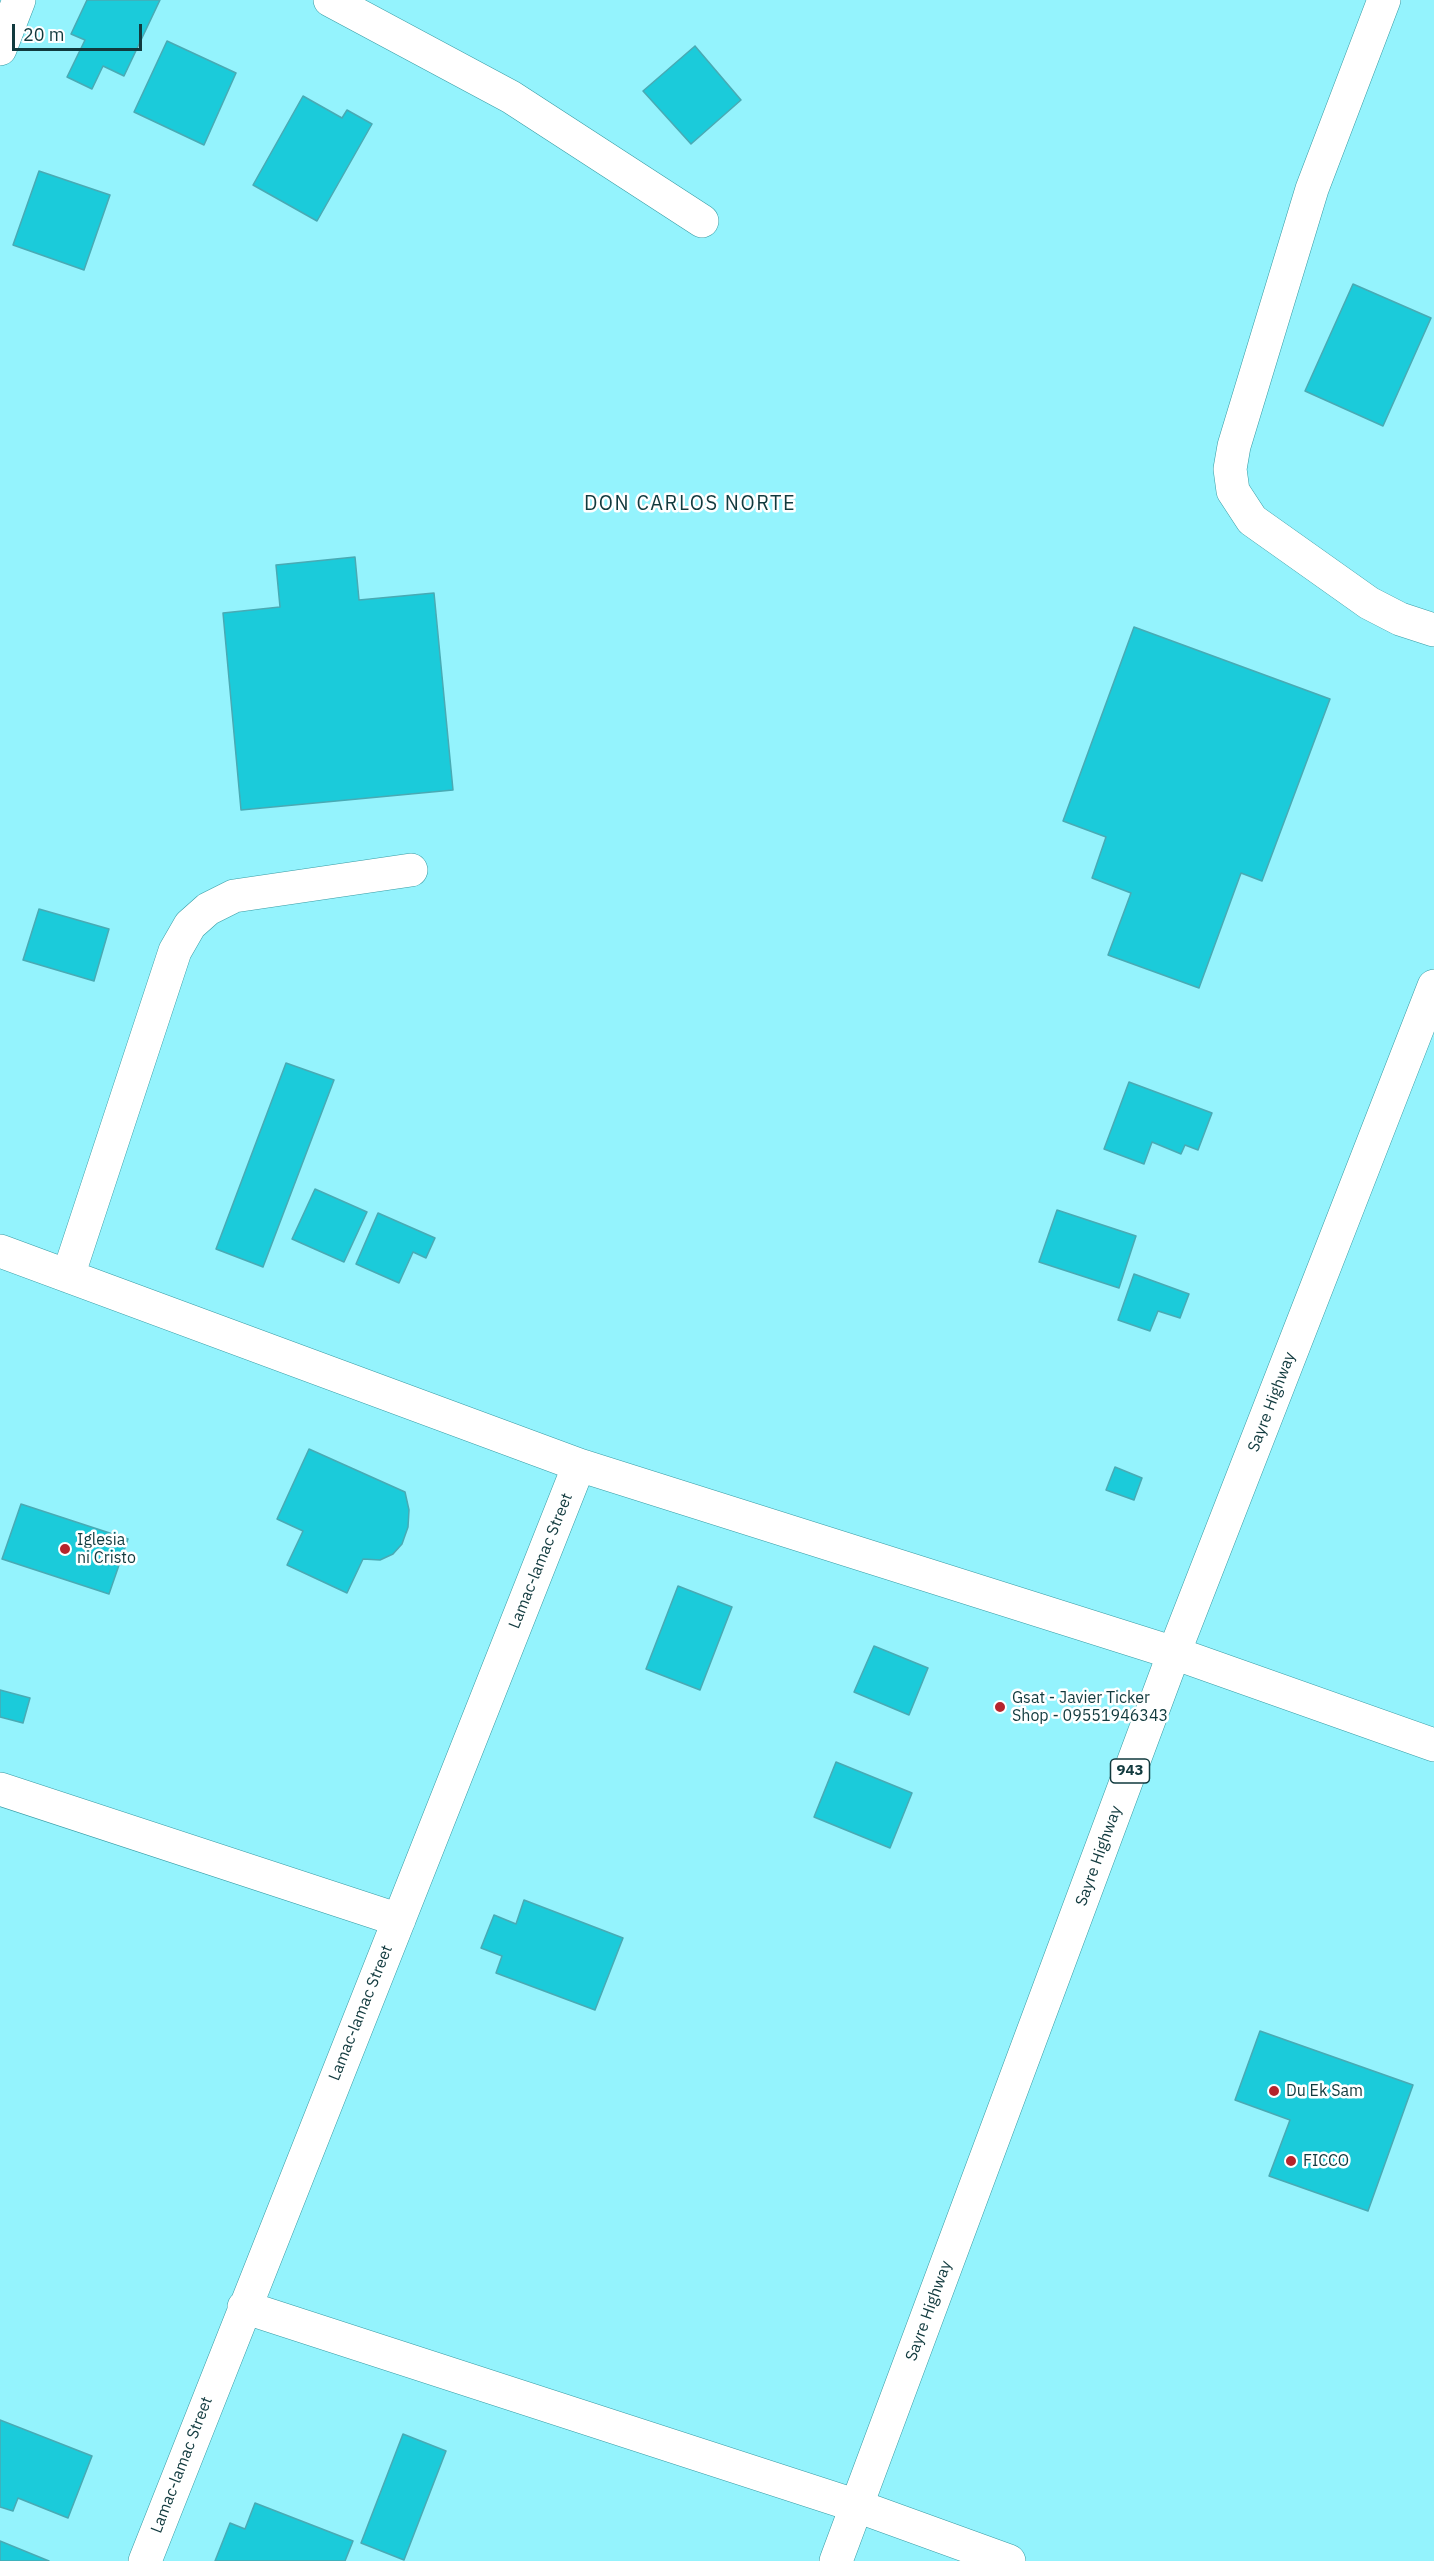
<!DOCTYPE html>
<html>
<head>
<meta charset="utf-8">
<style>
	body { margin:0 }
	#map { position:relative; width:1434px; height:2561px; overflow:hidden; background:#94f3fd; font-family:"IBM Plex Sans",sans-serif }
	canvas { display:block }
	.scale { position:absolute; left:12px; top:24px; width:130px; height:27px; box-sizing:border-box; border:3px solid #113a3e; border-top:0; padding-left:8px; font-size:18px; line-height:21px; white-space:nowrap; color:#113a3e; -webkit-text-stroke:4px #fff; paint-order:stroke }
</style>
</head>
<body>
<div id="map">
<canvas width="1434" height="2561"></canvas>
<div class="scale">20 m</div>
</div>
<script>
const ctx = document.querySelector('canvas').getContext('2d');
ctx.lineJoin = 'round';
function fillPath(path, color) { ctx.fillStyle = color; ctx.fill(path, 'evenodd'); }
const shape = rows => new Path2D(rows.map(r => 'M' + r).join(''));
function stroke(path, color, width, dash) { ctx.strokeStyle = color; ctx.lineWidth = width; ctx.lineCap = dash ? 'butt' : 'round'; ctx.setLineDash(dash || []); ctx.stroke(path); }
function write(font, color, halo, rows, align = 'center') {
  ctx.font = font + ' "IBM Plex Sans",sans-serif'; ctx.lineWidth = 5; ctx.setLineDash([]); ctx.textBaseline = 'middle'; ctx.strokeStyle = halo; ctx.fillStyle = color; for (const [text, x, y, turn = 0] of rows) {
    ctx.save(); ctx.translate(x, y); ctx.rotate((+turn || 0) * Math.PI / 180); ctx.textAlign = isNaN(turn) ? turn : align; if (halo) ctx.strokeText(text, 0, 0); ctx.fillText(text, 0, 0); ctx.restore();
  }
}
const building = shape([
	[87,0,160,0,124,76,103,66,92,89,67,77,85,40,71,34,87,0],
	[167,41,236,73,204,145,134,112,167,41],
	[695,46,741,100,691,144,643,91,695,46],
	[303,96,342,118,347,110,372,124,317,221,253,185,303,96],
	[39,171,110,195,84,270,13,245,39,171],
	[1353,284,1431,318,1383,426,1305,391,1353,284],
	[355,557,359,600,434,593,453,790,241,810,223,613,280,607,276,565,355,557],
	[1134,627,1330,699,1262,881,1241,873,1199,988,1108,955,1131,893,1092,878,1106,837,1063,821,1134,627],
	[39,909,109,929,94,981,23,960,39,909],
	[286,1063,334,1080,263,1267,216,1249,286,1063],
	[1129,1082,1212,1113,1198,1150,1185,1145,1181,1154,1152,1142,1144,1164,1104,1149,1129,1082],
	[315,1189,367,1212,344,1262,292,1239,315,1189],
	[1057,1210,1136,1236,1119,1288,1039,1262,1057,1210],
	[378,1213,435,1238,426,1258,413,1252,399,1283,356,1264,378,1213],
	[1134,1274,1189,1294,1180,1318,1158,1311,1150,1331,1118,1320,1134,1274],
	[309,1449,405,1492,409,1510,408,1527,402,1544,393,1554,380,1560,363,1559,347,1593,287,1565,303,1531,277,1519,309,1449],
	[1115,1467,1142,1478,1134,1500,1106,1490,1115,1467],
	[21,1504,128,1539,109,1594,2,1559,21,1504],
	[678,1586,732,1607,700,1690,646,1669,678,1586],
	[874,1646,928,1668,909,1715,854,1692,874,1646],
	[0,1690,30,1698,23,1723,0,1717,0,1690],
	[836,1762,912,1793,890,1848,814,1817,836,1762],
	[524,1900,623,1938,595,2010,496,1973,502,1956,481,1948,494,1915,516,1924,524,1900],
	[1260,2031,1413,2085,1368,2211,1269,2176,1290,2120,1235,2100,1260,2031],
	[0,2420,92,2456,68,2518,18,2498,13,2511,0,2507,0,2420],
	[403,2434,446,2451,404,2560,361,2543,403,2434],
	[255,2503,353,2541,345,2561,215,2561,230,2523,245,2529,255,2503],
	[0,2541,49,2561,0,2561,0,2541]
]);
fillPath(building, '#1bcbda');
stroke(building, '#49aab4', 1.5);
const street = shape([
	[330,0,511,97,702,221],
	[1384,0,1312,189,1234,446,1230,469,1233,491,1252,520,1369,603,1400,619,1434,630],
	[0,49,19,0],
	[0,1251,579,1465,1174,1653,1434,1745],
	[68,1276,175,951,190,925,208,909,234,896,411,870],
	[0,1789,399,1920],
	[244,2307,857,2506,1009,2561],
	[145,2561,579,1465]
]);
const highway = shape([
	[836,2561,1174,1653,1434,986]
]);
stroke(street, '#379ba4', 34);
stroke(highway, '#379ba4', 34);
stroke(street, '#fff', 33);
stroke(highway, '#fff', 33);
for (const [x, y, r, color] of [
	[65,1549,6,"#b5242c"],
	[1000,1707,6,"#b5242c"],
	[1274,2091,6,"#b5242c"],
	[1291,2161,6,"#b5242c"]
]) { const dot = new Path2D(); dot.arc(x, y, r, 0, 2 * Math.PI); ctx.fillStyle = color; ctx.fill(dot); stroke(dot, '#fff', 2); }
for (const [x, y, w] of [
	[1130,1771,39]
]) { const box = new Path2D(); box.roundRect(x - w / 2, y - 12, w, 24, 4.5); ctx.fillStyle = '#fff'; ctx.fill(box); stroke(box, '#113a3e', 1.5); }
write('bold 15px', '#113a3e', null, [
	["943",1130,1771]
]);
write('16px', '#113a3e', '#fff', [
	["Sayre Highway",1272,1402,-69],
	["Lamac-lamac Street",541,1561,-68],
	["Sayre Highway",1099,1856,-70],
	["Lamac-lamac Street",361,2013,-68],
	["Sayre Highway",929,2311,-70],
	["Lamac-lamac Street",182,2465,-69]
]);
write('16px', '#113a3e', '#fff', [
	["Iglesia",77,1540],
	["ni Cristo",77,1558],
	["Gsat - Javier Ticker",1012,1698],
	["Shop - 09551946343",1012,1716],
	["Du Ek Sam",1286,2091],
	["FICCO",1303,2161]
], 'left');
ctx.letterSpacing = '1.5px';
write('20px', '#113a3e', '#fff', [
	["DON CARLOS NORTE",690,504]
]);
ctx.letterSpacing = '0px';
</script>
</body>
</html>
